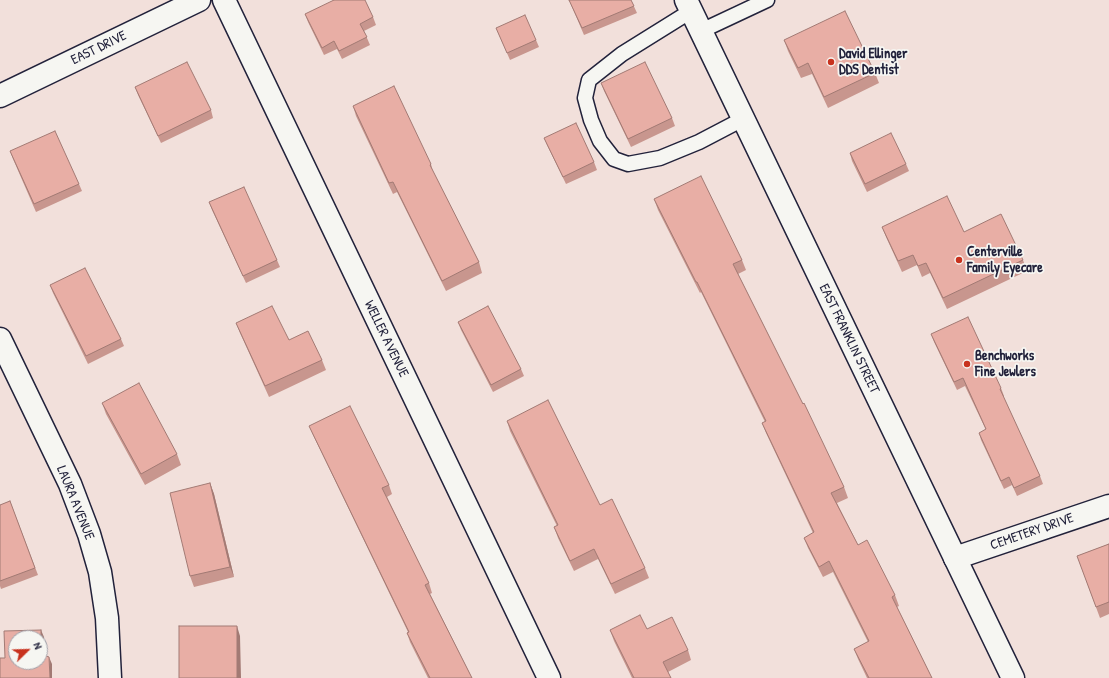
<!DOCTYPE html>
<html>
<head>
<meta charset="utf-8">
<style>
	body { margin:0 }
	#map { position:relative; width:1109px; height:678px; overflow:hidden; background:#f2e0db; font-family:"Patrick Hand",sans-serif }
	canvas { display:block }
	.north { position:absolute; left:8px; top:630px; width:40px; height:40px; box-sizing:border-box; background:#f6f6f2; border:1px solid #a1a1a9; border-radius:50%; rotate:67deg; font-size:11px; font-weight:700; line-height:16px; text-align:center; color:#22223b }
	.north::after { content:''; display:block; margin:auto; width:14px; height:18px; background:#c8321e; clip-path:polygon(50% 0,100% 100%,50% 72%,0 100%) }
</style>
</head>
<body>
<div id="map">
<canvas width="1109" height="678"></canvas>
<div class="north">N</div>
</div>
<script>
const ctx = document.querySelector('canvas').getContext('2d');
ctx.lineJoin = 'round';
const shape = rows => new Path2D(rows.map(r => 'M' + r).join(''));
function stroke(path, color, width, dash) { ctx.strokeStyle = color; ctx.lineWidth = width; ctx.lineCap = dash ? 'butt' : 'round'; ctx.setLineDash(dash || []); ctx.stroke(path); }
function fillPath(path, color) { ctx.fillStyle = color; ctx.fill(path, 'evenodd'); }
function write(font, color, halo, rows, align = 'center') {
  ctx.font = font + ' "Patrick Hand",sans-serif'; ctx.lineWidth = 3.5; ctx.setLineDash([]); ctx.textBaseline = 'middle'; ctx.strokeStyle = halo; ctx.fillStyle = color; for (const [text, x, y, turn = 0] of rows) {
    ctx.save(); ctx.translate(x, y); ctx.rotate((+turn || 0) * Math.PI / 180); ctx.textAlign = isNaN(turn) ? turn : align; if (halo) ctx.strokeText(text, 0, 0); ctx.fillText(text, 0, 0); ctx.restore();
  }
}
const service = shape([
	[691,11,622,54,589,80,585,98,591,120,600,141,614,159,628,164,660,158,699,142,743,119],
	[701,31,767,0]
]);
const minor = shape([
	[224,0,549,678],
	[0,96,199,0],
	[0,339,70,484,89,534,100,572,107,618,110,678],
	[955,558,1109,506]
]);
const tertiary = shape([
	[686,0,1013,678]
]);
stroke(service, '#22223b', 17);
stroke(minor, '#22223b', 25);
stroke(tertiary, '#22223b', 25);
stroke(service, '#f6f6f2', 14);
stroke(minor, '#f6f6f2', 22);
stroke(tertiary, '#f6f6f2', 22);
fillPath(shape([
	[569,0,631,0,637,13,584,35],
	[305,14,373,17,376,25,364,31,370,45,342,59,337,49,324,55,308,22],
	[496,28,536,40,539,47,510,60],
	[784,40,875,73,879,83,828,108,812,74,801,78,788,51],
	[601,83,672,118,675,126,631,147,604,91],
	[135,87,211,110,213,118,161,143,138,95],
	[353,106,431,164,433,172,479,262,482,273,446,291,397,192,393,194,356,116],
	[544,138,594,162,597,170,566,184,547,145],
	[10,151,79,184,82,191,36,212,13,159],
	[850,153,906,164,909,171,867,192,852,161],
	[654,199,742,260,746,270,738,274,844,487,848,498,837,503,858,545,895,595,899,606,897,607,932,678,867,678,858,659,854,649,868,642,833,572,823,577,808,548,804,538,813,533,766,433,762,423,765,422,701,292,700,293,658,210],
	[209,202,277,260,280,267,246,283,212,210],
	[882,227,964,232,1023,260,1027,271,947,309,930,273,922,277,917,265,902,272,886,237],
	[50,285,121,339,124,346,88,364,53,293],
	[458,322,521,369,524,376,493,392,461,330],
	[236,323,289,340,322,360,326,370,269,397,240,333],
	[931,334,1001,388,1004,396,1003,396,1040,476,1043,484,1017,496,1012,485,1004,489,981,440,979,433,986,430,965,386,957,390,934,342],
	[102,403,177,454,181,465,145,485,106,414],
	[507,421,600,505,645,568,649,578,615,594,598,559,574,571,558,538,554,527,557,526,510,431],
	[309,426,389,485,392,494,387,497,429,583,432,593,430,594,472,678,428,678,410,642,407,633,408,632,313,435],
	[210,483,214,494,234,577,194,587,190,576],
	[10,501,38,575,1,589,0,586,0,505],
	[1109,544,1109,614,1100,618,1077,556],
	[647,629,688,650,691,660,668,672,671,678,632,678,614,641,610,630]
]), '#c8968e');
fillPath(shape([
	[210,483,214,494,234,577,230,567],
	[237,626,240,636,241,678,237,678],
	[41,630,44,637,44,662,41,654],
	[49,657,52,664,52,678,50,678]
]), '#a27a74');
const building = shape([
	[334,0,365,0,373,17,360,24,367,37,339,51,334,41,322,48,305,14,334,0],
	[569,0,631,0,634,6,582,28,569,0],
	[845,11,875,73,824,97,808,63,798,68,784,40,845,11],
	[525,15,536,40,507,53,496,28,525,15],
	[187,62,211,110,158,136,135,87,187,62],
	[645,62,672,118,628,139,601,83,645,62],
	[394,86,431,164,430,165,479,262,442,281,393,182,389,183,353,106,394,86],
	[576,123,594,162,563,177,544,138,576,123],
	[55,131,79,184,34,204,10,151,55,131],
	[891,133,906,164,865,184,850,153,891,133],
	[701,176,742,260,733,264,803,404,804,403,844,487,831,493,858,545,867,540,895,595,892,597,932,678,869,678,854,649,869,641,829,561,819,567,804,538,814,532,762,423,766,421,697,282,696,282,654,199,701,176],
	[244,187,277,260,243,276,209,202,244,187],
	[947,196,964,232,1001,214,1023,260,943,298,926,263,918,266,913,255,898,261,882,227,947,196],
	[85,268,121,339,86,356,50,285,85,268],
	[272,306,289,340,308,331,322,360,265,386,236,323,272,306],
	[488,306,521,369,491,385,458,322,488,306],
	[968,317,1001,388,1000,389,1040,476,1014,488,1009,477,1001,481,979,433,986,429,963,378,954,382,931,334,968,317],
	[139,383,177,454,141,474,102,403,139,383],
	[548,400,600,505,612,499,645,568,611,584,594,549,570,561,554,527,558,525,507,421,548,400],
	[350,406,389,485,382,488,429,583,425,585,472,678,430,678,407,633,409,632,309,426,350,406],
	[210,483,230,567,190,576,170,493,210,483],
	[10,501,35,568,0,581,0,505,10,501],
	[1109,544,1109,602,1096,607,1077,556,1109,544],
	[640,615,647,629,672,617,688,650,663,662,671,678,634,678,610,630,640,615],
	[179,626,237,626,237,678,179,678,179,626],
	[41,630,41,654,49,657,50,678,0,678,0,658,5,658,4,631,41,630],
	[16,638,40,638,40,662,16,662,16,638]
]);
fillPath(building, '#e8aea5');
stroke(building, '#a27a74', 1);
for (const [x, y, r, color] of [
	[831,62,4,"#c8321e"],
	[959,260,4,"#c8321e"],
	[967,364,4,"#c8321e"]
]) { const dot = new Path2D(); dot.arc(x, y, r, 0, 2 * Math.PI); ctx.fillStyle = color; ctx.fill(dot); stroke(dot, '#f6f6f2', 1.5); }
write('14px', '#22223b', '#f6f6f2', [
	["EAST DRIVE",99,48,-26],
	["WELLER AVENUE",386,339,64],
	["EAST FRANKLIN STREET",849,339,64],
	["LAURA AVENUE",75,503,68],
	["CEMETERY DRIVE",1032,532,-19]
]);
write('bold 14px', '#22223b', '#f6f6f2', [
	["David Ellinger",839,54],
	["DDS Dentist",839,70],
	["Centerville",967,252],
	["Family Eyecare",967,268],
	["Benchworks",975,356],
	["Fine Jewlers",975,372]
], 'left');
</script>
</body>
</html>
